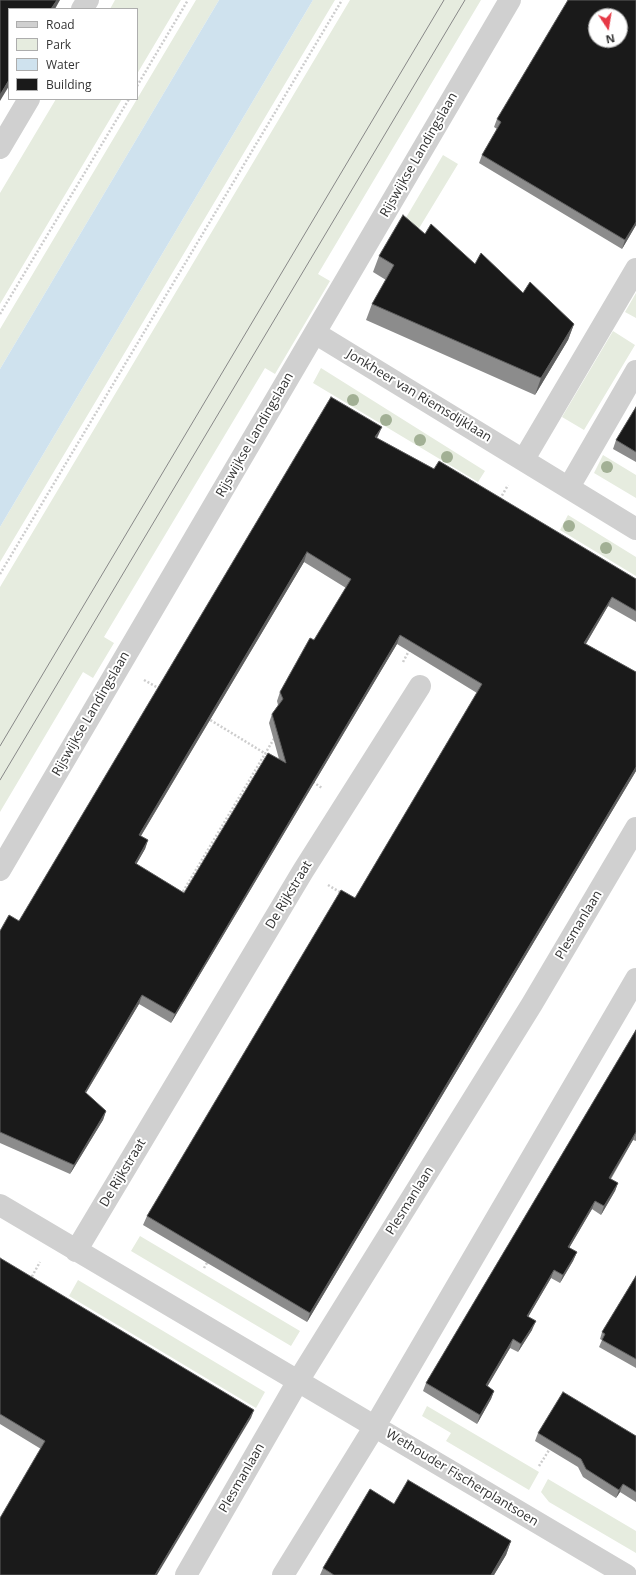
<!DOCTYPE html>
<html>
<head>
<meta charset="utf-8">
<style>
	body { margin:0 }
	#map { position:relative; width:636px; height:1575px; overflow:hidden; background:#fff; font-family:"Open Sans",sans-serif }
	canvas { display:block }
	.legend { position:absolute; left:8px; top:8px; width:130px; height:92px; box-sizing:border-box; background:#fff; border:1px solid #adadad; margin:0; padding:5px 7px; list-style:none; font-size:12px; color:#333 }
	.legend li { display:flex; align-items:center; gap:8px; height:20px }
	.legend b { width:20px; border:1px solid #adadad }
	.north { position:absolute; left:588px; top:8px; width:40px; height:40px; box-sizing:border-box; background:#fff; border:1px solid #adadad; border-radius:50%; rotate:168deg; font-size:11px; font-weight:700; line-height:16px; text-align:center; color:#333 }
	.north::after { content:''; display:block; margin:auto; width:14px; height:18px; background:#e63946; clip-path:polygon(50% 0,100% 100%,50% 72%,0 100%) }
</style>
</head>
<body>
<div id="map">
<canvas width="636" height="1575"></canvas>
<ul class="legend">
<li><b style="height:5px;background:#d0d0d0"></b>Road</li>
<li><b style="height:11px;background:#e6ecdf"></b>Park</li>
<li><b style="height:11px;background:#cfe2ee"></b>Water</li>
<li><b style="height:11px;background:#1a1a1a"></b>Building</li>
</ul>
<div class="north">N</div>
</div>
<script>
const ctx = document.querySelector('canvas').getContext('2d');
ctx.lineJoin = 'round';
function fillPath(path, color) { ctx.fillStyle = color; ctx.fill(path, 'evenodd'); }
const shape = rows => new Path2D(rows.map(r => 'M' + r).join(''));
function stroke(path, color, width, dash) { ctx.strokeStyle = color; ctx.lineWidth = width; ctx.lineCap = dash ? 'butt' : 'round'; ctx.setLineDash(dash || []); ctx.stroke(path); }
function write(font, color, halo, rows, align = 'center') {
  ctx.font = font + ' "Open Sans",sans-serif'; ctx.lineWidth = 4; ctx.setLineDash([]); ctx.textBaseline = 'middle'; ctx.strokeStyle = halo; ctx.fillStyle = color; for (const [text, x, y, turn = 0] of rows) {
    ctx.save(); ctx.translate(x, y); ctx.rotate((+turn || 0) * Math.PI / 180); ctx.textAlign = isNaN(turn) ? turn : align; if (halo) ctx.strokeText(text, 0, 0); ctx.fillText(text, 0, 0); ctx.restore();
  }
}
fillPath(shape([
	[115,0,181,0,137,74,137,9,110,9],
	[196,0,219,0,0,369,0,329],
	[313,0,335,0,0,562,0,527],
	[350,0,481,0,318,274,330,281,275,374,265,368,104,637,114,643,93,678,83,672,0,812,0,587],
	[56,99,122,99,0,304,0,193],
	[443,155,458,164,418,230,404,221],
	[636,293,636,318,625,312],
	[613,331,635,345,584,430,562,417],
	[321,368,485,471,478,482,313,383],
	[603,455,636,475,636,498,594,473],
	[568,515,636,557,636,576,560,530],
	[140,1236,300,1331,291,1346,131,1251],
	[78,1280,265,1392,256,1408,69,1296],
	[427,1406,539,1472,529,1490,446,1441,451,1433,422,1416],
	[548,1479,636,1531,636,1553,549,1502,541,1492]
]), '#e6ecdf');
fillPath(shape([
	[219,0,313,0,0,527,0,369]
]), '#cfe2ee');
stroke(shape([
	[137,86,188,0],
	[0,314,129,99],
	[500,499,508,485],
	[0,574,342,0],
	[403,662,410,649],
	[144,680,160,689],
	[207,718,266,754],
	[313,782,322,788],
	[328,885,343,894],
	[181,895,275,737],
	[204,1268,208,1261],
	[30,1280,40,1262],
	[539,1466,551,1447]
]), '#cdcdcd', 2.5, [2, 2]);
stroke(shape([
	[82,9,88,0],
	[0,148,29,99],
	[315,333,636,529],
	[524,459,636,269],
	[569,487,636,371],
	[0,870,510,0],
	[0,1205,626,1575],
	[76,1251,303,871,420,686],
	[186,1575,298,1381,532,1004,636,828],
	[283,1575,375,1426,636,979]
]), '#d0d0d0', 22);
stroke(shape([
	[0,746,444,0],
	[0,780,465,0]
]), '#888', 1);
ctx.fillStyle = '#a2b095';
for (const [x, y] of [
	[353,400],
	[386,420],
	[420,440],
	[447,457],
	[607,467],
	[569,526],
	[606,548]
]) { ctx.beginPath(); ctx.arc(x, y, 6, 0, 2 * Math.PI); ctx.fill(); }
fillPath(shape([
	[636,0,636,225,622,249,479,163,482,155,497,129,494,127,497,119],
	[425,234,523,293,574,324,568,340,535,395,366,320,372,304,386,280,373,272,379,256],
	[636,407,636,462,613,449,616,440],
	[378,436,377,438,636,579,636,622,608,606,586,644,636,672,636,771,307,1322,143,1225,147,1216,355,898,477,693,397,644,171,1023,139,1004,86,1093,106,1111,103,1120,70,1174,0,1143,0,931,19,921],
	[304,562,346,588,314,640,280,692,277,701,278,705,272,714,269,723,279,759,184,893,136,864,145,849,148,840,141,836],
	[636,1030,636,1141,633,1140,611,1179,618,1183,615,1191,601,1215,592,1209,569,1248,577,1252,573,1261,560,1283,551,1278,528,1317,532,1330,518,1352,510,1348,487,1386,494,1391,491,1399,477,1424,423,1391,426,1383],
	[0,1258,251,1418,41,1449,0,1424],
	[636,1276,636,1368,599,1347,602,1340,600,1339,602,1332],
	[538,1433,636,1436,636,1502,620,1492,616,1498,583,1477,578,1467,535,1441],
	[394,1504,511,1541,506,1555,494,1575,320,1575,323,1568]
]), '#8c8c8c');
fillPath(shape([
	[57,0,60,0,55,9,51,9],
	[9,80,9,86,0,101,0,95],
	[636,222,636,225,622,249,625,240],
	[574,324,568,340,535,395,541,378],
	[382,427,378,436,372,447,375,437],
	[307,552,304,562,136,844,139,835],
	[612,597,608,606,581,652,584,643],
	[400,635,397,644,171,1023,175,1014],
	[636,767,636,771,307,1322,310,1313],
	[148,840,145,849,132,872,135,863],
	[142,995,139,1004,81,1101,85,1092],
	[106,1111,103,1120,70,1174,74,1165],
	[636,1132,633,1140,606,1186,609,1178],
	[618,1183,615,1191,601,1215,604,1206],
	[595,1201,592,1209,565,1255,568,1247],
	[577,1252,573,1261,560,1283,563,1275],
	[554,1270,551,1278,524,1324,527,1316],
	[536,1321,532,1330,518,1352,521,1344],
	[513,1339,510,1348,483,1394,486,1385],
	[494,1391,491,1399,477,1424,480,1415],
	[254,1410,251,1418,157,1575,155,1575],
	[623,1484,620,1492,616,1498,619,1490],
	[511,1541,506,1555,494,1575,491,1575]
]), '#5f5f5f');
const building = shape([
	[0,0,57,0,51,9,9,9,9,80,0,95,0,0],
	[568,0,636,0,636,222,625,240,482,155,501,122,497,119,568,0],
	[596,16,620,16,620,40,596,40,596,16],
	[403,215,425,234,431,224,475,264,481,253,523,293,530,282,574,324,541,378,372,304,394,265,379,256,403,215],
	[331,397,382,427,375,437,434,469,439,461,636,579,636,611,612,597,584,643,636,672,636,767,310,1313,147,1216,341,890,355,898,482,684,400,635,175,1014,142,995,85,1092,106,1111,74,1165,0,1132,0,931,9,915,19,921,331,397],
	[307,552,351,579,314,640,310,638,280,692,283,699,272,714,286,763,268,753,184,893,135,863,148,840,139,835,307,552],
	[636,407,636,452,616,440,636,407],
	[636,1030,636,1132,609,1178,618,1183,604,1206,595,1201,568,1247,577,1252,563,1275,554,1270,527,1316,536,1321,521,1344,513,1339,486,1385,494,1391,480,1415,426,1383,636,1030],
	[0,1258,254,1410,155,1575,0,1575,0,1518,45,1441,0,1414,0,1258],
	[636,1276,636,1359,602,1340,605,1334,602,1332,636,1276],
	[563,1392,636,1436,636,1492,623,1484,619,1490,586,1469,581,1459,538,1433,563,1392],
	[408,1480,511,1541,491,1575,334,1575,323,1568,370,1489,394,1504,408,1480]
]);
fillPath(building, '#1a1a1a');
stroke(building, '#5f5f5f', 1);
write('13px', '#333', '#fff', [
	["Rijswijkse Landingslaan",419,155,-60],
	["Jonkheer van Riemsdijklaan",419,396,31],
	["Rijswijkse Landingslaan",255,435,-60],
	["Rijswijkse Landingslaan",91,714,-60],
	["De Rijkstraat",289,895,-59],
	["Plesmanlaan",579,925,-59],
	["De Rijkstraat",123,1173,-59],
	["Plesmanlaan",410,1201,-58],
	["Plesmanlaan",242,1478,-60],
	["Wethouder Fischerplantsoen",462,1478,31]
]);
</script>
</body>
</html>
